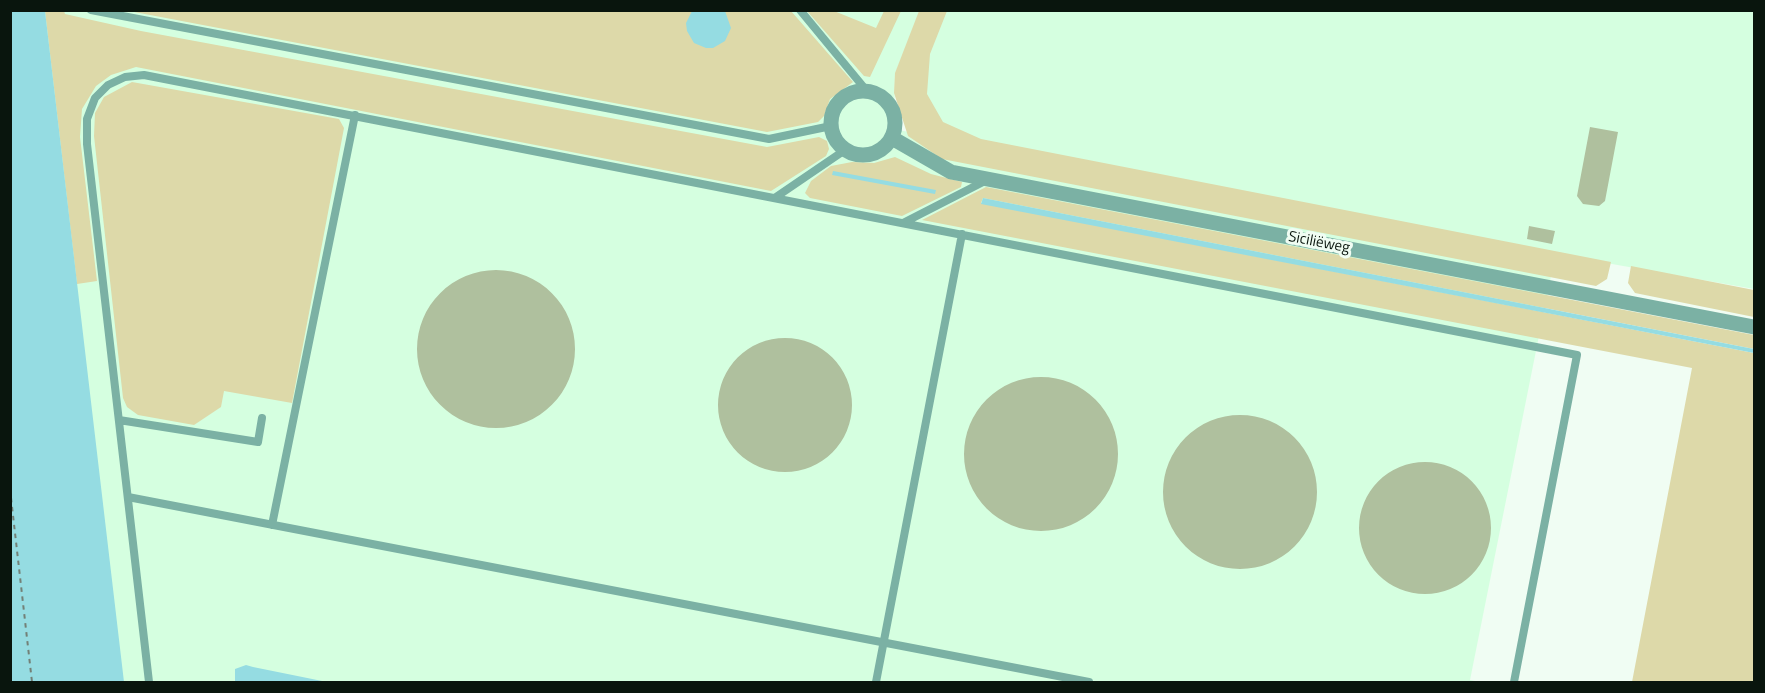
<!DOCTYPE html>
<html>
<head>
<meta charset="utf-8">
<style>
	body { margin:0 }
	#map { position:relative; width:1765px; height:693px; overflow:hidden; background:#f0fdf3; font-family:"Titillium Web",sans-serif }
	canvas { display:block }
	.frame { position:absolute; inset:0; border:12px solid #09150d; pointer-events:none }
</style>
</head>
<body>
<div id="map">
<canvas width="1765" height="693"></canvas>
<div class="frame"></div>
</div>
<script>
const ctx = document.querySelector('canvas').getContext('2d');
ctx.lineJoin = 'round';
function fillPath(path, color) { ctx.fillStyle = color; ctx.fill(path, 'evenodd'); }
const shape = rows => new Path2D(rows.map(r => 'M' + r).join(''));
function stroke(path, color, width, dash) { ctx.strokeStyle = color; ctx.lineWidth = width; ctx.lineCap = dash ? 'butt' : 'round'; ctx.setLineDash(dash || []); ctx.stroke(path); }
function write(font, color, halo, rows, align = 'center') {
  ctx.font = font + ' "Titillium Web",sans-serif'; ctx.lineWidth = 6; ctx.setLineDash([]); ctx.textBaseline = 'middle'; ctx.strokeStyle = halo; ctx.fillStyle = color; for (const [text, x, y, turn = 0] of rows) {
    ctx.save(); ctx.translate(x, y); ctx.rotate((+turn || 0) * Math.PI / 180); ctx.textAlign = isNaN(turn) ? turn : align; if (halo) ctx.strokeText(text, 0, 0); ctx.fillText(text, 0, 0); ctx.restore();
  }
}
fillPath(shape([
	[18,11,920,11,895,74,894,129,1553,266,1470,680,1480,682,103,682],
	[930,11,1754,11,1754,289,1521,248,957,135,926,108]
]), '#d5ffe0');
fillPath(shape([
	[45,11,64,11,65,14,141,31,767,147,819,137,827,141,829,149,826,156,771,191,136,67,111,75,96,86,82,109,80,137,97,281,77,284],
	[129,11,791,11,853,82,830,99,824,116,818,122,767,132],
	[807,11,834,11,876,28,884,11,901,11,870,77,864,76],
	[919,11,947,11,930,54,927,94,943,122,981,139,1611,262,1607,279,1596,286,942,159,908,136,894,93,895,73],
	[132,82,339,119,344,128,292,403,224,391,221,407,194,425,138,415,127,407,123,398,94,136,95,113,104,97],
	[895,157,931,174,962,182,961,187,902,216,810,198,805,193,811,181,831,166,852,162,874,163],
	[986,187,1754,335,1754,349,983,198,981,203,1754,353,1754,682,1632,682,1692,368,922,220],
	[1631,266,1754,290,1754,317,1635,293,1628,283]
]), '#ddd9a9');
fillPath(shape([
	[10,11,45,11,124,682,11,682],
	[692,11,725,11,731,28,725,41,713,48,706,48,694,43,687,31,686,23],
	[833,171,936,190,935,194,832,175],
	[983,198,1754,349,1754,353,981,204],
	[246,665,253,667,327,682,235,682,235,669]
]), '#95dce2');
fillPath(shape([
	[1590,127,1618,132,1605,201,1599,206,1583,204,1577,196],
	[1529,226,1555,231,1552,244,1527,239],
	'417 349a79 79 0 1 1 158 0a79 79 0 1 1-158 0Z',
	'718 405a67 67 0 1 1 134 0a67 67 0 1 1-134 0Z',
	'964 454a77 77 0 1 1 154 0a77 77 0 1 1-154 0Z',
	'1163 492a77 77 0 1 1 154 0a77 77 0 1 1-154 0Z',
	'1359 528a66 66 0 1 1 132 0a66 66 0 1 1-132 0Z'
]), '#afc09e');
stroke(shape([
	[10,489,32,682]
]), '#738077', 2, [4.5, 4.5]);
stroke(shape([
	[91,10,769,139,831,126],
	[800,10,866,90],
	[776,197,845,150],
	[903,223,985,181],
	[119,420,258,442,262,418],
	[128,497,1089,682],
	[272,525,355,115],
	[149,682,87,144,87,119,95,98,108,85,125,77,144,75,1577,355,1514,682],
	[876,682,962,234]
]), '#7bb1a4', 8);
stroke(shape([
	'831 123a32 32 0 1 1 64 0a32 32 0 1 1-64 0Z',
	[892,138,951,172,1754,327]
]), '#7bb1a4', 15);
write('15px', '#09150d', '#f0fdf3', [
	["Siciliëweg",1319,243,11]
]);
</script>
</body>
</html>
